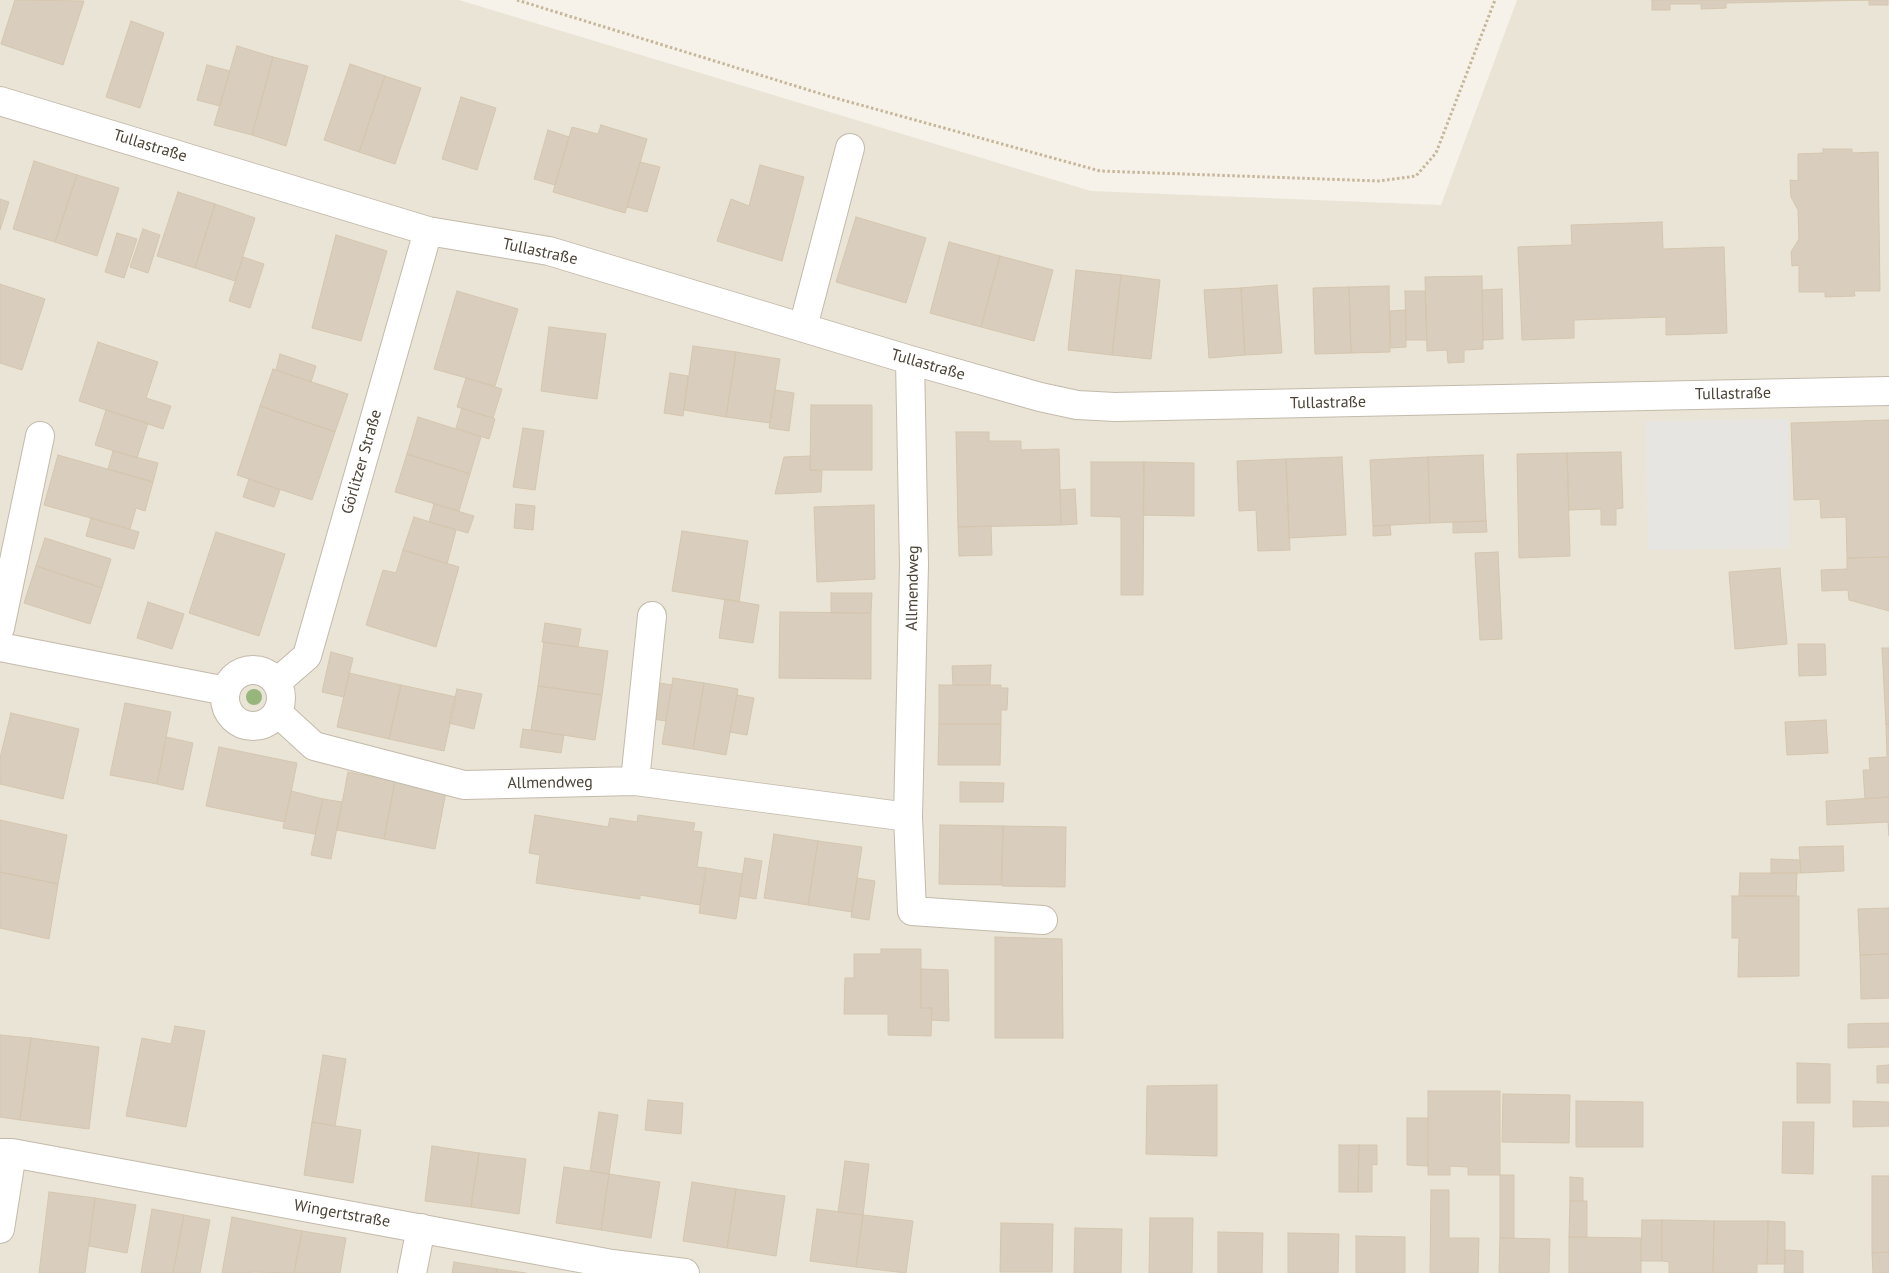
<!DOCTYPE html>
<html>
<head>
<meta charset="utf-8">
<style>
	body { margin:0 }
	canvas { display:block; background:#f6f2e9 }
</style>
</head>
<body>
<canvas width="1889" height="1273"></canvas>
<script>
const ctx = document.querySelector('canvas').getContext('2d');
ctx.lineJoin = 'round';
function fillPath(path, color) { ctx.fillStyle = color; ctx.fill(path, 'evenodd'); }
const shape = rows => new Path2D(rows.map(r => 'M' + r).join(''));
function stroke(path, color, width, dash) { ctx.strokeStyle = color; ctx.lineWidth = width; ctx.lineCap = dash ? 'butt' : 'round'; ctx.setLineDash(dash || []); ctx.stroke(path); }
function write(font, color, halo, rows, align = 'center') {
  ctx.font = font + ' "PT Sans",sans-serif'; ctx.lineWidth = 4; ctx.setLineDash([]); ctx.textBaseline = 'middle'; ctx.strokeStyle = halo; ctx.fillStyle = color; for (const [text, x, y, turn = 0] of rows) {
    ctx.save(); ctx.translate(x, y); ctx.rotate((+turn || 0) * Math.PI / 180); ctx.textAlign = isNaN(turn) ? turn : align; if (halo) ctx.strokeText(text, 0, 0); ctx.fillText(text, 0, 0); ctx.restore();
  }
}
fillPath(shape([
	[0,0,459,0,1091,191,1441,205,1517,0,1889,0,1889,1273,0,1273]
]), '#eae4d6');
fillPath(shape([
	[1788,419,1790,548,1648,550,1646,421]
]), '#e7e5e1');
const building = shape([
	[15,0,84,1,63,65,1,44,15,0],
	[1652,0,1869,0,1726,3,1726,8,1701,9,1701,4,1670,4,1670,10,1652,10,1652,0],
	[1869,0,1888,0,1888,5,1869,5,1869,0],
	[131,21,164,33,140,108,106,97,131,21],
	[237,46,273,57,252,135,214,125,237,46],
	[273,57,308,66,286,146,252,135,273,57],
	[350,64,385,76,359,152,324,140,350,64],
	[207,65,230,71,220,106,197,100,207,65],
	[385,76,421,88,395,164,359,152,385,76],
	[461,97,496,108,477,170,442,159,461,97],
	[601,125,647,139,625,213,553,192,572,127,598,134,601,125],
	[548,130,569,137,555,185,534,179,548,130],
	[1823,149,1852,149,1852,153,1878,152,1880,291,1854,291,1855,296,1825,297,1825,292,1799,292,1799,265,1792,266,1791,252,1799,239,1798,210,1791,197,1790,180,1798,181,1798,154,1823,153,1823,149],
	[34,161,77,175,55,242,13,229,34,161],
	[640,162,660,167,647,212,627,207,640,162],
	[760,165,804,177,782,261,717,241,731,199,749,206,760,165],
	[77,175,119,188,97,256,55,242,77,175],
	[178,192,215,204,195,268,157,256,178,192],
	[0,199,9,202,0,230,0,199],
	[215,204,255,218,235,281,195,268,215,204],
	[856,217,926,238,906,303,836,282,856,217],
	[1662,222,1663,249,1724,247,1727,333,1666,335,1666,317,1574,320,1574,338,1522,340,1518,247,1572,245,1571,225,1662,222],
	[143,229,160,235,148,273,130,267,143,229],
	[117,233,137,239,124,278,105,272,117,233],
	[336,235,387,251,361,341,312,328,336,235],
	[949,242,1000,256,981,327,930,313,949,242],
	[1000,256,1053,270,1034,341,981,327,1000,256],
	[243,257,264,264,250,308,229,301,243,257],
	[1076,270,1121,275,1112,355,1068,350,1076,270],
	[1121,275,1160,280,1151,359,1112,355,1121,275],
	[1482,276,1483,349,1464,350,1464,362,1448,363,1447,350,1427,351,1425,277,1482,276],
	[0,284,45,299,22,370,0,363,0,284],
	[1277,285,1282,353,1245,355,1241,288,1277,285],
	[1389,286,1390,352,1351,353,1349,287,1389,286],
	[1349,287,1351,353,1315,354,1313,288,1349,287],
	[1241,288,1245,355,1209,358,1204,290,1241,288],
	[1502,289,1503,339,1483,340,1482,290,1502,289],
	[457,291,518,309,495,386,434,369,457,291],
	[1405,291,1425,291,1427,340,1406,340,1405,291],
	[1406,310,1406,347,1391,348,1390,311,1406,310],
	[549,327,606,334,597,399,541,391,549,327],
	[98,342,158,362,146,398,171,406,163,429,79,401,98,342],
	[693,346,736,352,726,417,684,410,693,346],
	[736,352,780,359,770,423,726,417,736,352],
	[280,354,316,366,311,382,276,370,280,354],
	[273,369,348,394,335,432,260,406,273,369],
	[670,373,688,376,683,416,664,413,670,373],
	[466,378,502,389,493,418,457,407,466,378],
	[775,390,794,393,789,431,769,428,775,390],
	[811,405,872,405,872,470,810,470,811,405],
	[260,406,335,432,312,500,237,475,260,406],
	[462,408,495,419,489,439,456,428,462,408],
	[106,410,148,423,137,458,95,445,106,410],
	[418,417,481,437,470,474,407,454,418,417],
	[1889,420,1889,557,1847,558,1846,517,1821,518,1820,499,1794,500,1791,423,1889,420],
	[523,428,544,431,535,490,513,487,523,428],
	[956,432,989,432,989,441,1021,441,1021,450,1059,449,1061,525,958,527,956,432],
	[113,451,158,463,153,482,108,469,113,451],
	[1621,452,1623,508,1616,509,1616,525,1601,525,1601,509,1569,510,1567,453,1621,452],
	[1567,453,1570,556,1519,558,1517,454,1567,453],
	[407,454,470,474,459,511,395,492,407,454],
	[58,455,153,482,145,511,136,508,130,529,44,505,58,455],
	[1483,455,1486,521,1430,523,1428,457,1483,455],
	[811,456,810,470,822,471,821,492,775,494,784,457,811,456],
	[1342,457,1346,535,1289,538,1286,459,1342,457],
	[1428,457,1430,523,1373,526,1370,460,1428,457],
	[1286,459,1290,550,1258,551,1256,510,1239,511,1237,461,1286,459],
	[1091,462,1144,462,1143,595,1121,595,1121,517,1091,516,1091,462],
	[1144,462,1194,463,1194,516,1143,515,1144,462],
	[249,479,280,490,274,507,243,497,249,479],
	[1075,489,1077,524,1061,525,1060,490,1075,489],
	[434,504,474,516,468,533,429,522,434,504],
	[516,504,535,506,533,530,514,528,516,504],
	[874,505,875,579,817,582,814,507,874,505],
	[414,517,456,530,447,564,403,550,414,517],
	[91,518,139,532,134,549,86,536,91,518],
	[1486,521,1487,532,1453,533,1453,522,1486,521],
	[1390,525,1391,535,1373,536,1373,526,1390,525],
	[991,526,992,555,959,556,958,527,991,526],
	[682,531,748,541,739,602,672,591,682,531],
	[216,532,285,554,259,636,189,613,216,532],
	[45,538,111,559,102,588,36,566,45,538],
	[403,550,459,567,436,647,366,625,383,570,396,573,403,550],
	[1498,552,1502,639,1480,640,1475,553,1498,552],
	[1889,557,1889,611,1849,600,1848,590,1822,591,1821,570,1847,569,1847,558,1889,557],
	[36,566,102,588,90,624,24,603,36,566],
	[1780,568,1787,644,1735,649,1729,572,1780,568],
	[831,593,872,593,871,613,831,613,831,593],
	[725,599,759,605,753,643,719,638,725,599],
	[148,602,184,614,172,649,137,638,148,602],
	[780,612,871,613,871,679,779,678,780,612],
	[545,623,581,629,578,647,542,642,545,623],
	[544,642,608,651,602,695,538,686,544,642],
	[1798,644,1825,644,1826,675,1799,676,1798,644],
	[1882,648,1889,648,1889,724,1886,724,1882,648],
	[331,652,353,658,344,697,322,692,331,652],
	[991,665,990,685,953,685,952,666,991,665],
	[349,673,401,685,389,739,337,727,349,673],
	[673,678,704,683,693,749,662,744,673,678],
	[653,682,672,685,666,721,647,718,653,682],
	[704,683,738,689,726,755,693,749,704,683],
	[401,685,456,697,444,751,389,739,401,685],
	[939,685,1001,685,1001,688,1008,688,1007,710,1001,710,1001,724,939,724,939,685],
	[538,686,602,695,595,740,531,730,538,686],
	[457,689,482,694,474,729,449,723,457,689],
	[737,695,754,698,747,735,730,732,737,695],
	[125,703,171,712,157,784,110,775,125,703],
	[11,713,79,729,63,799,0,784,0,758,11,713],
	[1826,720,1828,753,1787,755,1785,722,1826,720],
	[939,724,1001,724,1000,765,938,765,939,724],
	[1886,724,1889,724,1889,797,1865,799,1863,770,1870,770,1869,758,1887,757,1886,724],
	[523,729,564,735,561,753,520,747,523,729],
	[166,737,193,743,183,790,157,784,166,737],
	[219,747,297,763,285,822,206,806,219,747],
	[348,772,395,781,384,839,337,830,348,772],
	[395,781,446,792,435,849,384,839,395,781],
	[960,782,1004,783,1003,802,960,802,960,782],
	[291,791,323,799,315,834,283,828,291,791],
	[1889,797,1889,836,1888,822,1827,825,1826,801,1889,797],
	[323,799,342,802,331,859,311,855,323,799],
	[535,815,608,827,610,818,637,822,638,815,695,823,693,831,702,832,697,867,706,868,700,905,640,895,640,899,536,883,540,855,529,853,535,815],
	[0,820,67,835,58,884,0,872,0,820],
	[940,825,1003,826,1001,885,939,884,940,825],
	[1003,826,1066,827,1065,887,1002,886,1003,826],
	[774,834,818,841,808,905,764,898,774,834],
	[818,841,862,847,852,912,808,905,818,841],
	[1843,846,1844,871,1801,873,1799,847,1843,846],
	[745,858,762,861,756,899,739,896,745,858],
	[1771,859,1800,860,1801,873,1771,873,1771,859],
	[706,868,743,874,736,919,699,913,706,868],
	[0,872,58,884,49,939,0,928,0,872],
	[1740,873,1797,873,1796,896,1739,896,1740,873],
	[857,878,875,881,869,920,851,917,857,878],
	[1732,896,1799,896,1799,976,1738,977,1739,938,1732,938,1732,896],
	[1889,908,1889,954,1860,955,1858,909,1889,908],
	[995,937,1062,939,1063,1038,995,1038,995,937],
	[881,949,921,949,921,1008,932,1008,931,1036,888,1035,888,1014,844,1014,845,978,854,978,854,954,881,954,881,949],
	[1889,954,1889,998,1861,999,1860,955,1889,954],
	[921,969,948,970,949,1021,931,1020,932,1008,921,1008,921,969],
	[1889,1023,1889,1047,1848,1048,1848,1024,1889,1023],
	[175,1026,205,1031,186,1127,126,1116,142,1038,171,1044,175,1026],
	[0,1035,31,1038,20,1120,0,1117,0,1035],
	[31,1038,99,1047,89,1129,20,1120,31,1038],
	[323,1055,346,1059,335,1126,312,1122,323,1055],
	[1797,1063,1830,1064,1830,1103,1797,1103,1797,1063],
	[1889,1065,1889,1083,1877,1083,1877,1066,1889,1065],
	[1217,1085,1217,1156,1146,1154,1147,1086,1217,1085],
	[1428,1091,1500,1091,1500,1175,1468,1175,1468,1167,1450,1166,1450,1175,1428,1175,1428,1091],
	[1503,1094,1570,1095,1569,1143,1502,1142,1503,1094],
	[648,1100,683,1103,681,1134,645,1130,648,1100],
	[1576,1101,1643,1102,1643,1147,1576,1147,1576,1101],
	[1853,1101,1889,1102,1889,1126,1853,1127,1853,1101],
	[599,1112,618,1115,609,1174,590,1171,599,1112],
	[1407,1118,1428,1118,1428,1166,1407,1165,1407,1118],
	[312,1122,361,1130,353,1183,304,1175,312,1122],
	[1783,1122,1814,1122,1813,1174,1782,1173,1783,1122],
	[1339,1145,1359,1145,1358,1192,1339,1192,1339,1145],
	[1359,1145,1377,1145,1377,1165,1372,1164,1372,1192,1358,1192,1359,1145],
	[432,1146,479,1153,471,1207,425,1201,432,1146],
	[479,1153,526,1159,519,1214,471,1207,479,1153],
	[845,1161,869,1164,863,1215,838,1212,845,1161],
	[564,1167,609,1174,601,1230,556,1223,564,1167],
	[609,1174,660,1182,651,1238,601,1230,609,1174],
	[1500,1175,1514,1175,1514,1238,1500,1238,1500,1175],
	[1872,1176,1889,1176,1889,1252,1872,1253,1872,1176],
	[1570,1177,1583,1178,1583,1201,1570,1201,1570,1177],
	[692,1182,736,1189,727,1248,683,1241,692,1182],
	[736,1189,785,1196,776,1256,727,1248,736,1189],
	[1431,1190,1449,1190,1449,1238,1479,1238,1478,1273,1430,1273,1431,1190],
	[49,1192,95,1198,85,1273,39,1273,49,1192],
	[95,1198,136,1205,127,1253,89,1246,95,1198],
	[1570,1201,1587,1201,1587,1237,1569,1237,1570,1201],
	[152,1209,184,1215,173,1273,141,1273,152,1209],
	[817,1209,863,1215,856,1267,810,1261,817,1209],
	[184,1215,210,1220,200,1273,173,1273,184,1215],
	[863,1215,913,1221,906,1273,856,1267,863,1215],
	[232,1217,302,1231,294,1273,252,1272,252,1273,222,1273,232,1217],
	[1150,1218,1193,1218,1192,1273,1149,1273,1150,1218],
	[1642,1220,1662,1220,1662,1261,1641,1261,1642,1220],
	[1662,1220,1714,1221,1713,1273,1669,1273,1669,1262,1662,1261,1662,1220],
	[1714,1221,1768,1221,1767,1264,1757,1264,1757,1273,1713,1273,1714,1221],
	[1768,1221,1785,1222,1785,1264,1767,1264,1768,1221],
	[1001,1223,1053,1224,1052,1272,1000,1272,1001,1223],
	[1075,1228,1122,1229,1121,1273,1074,1273,1075,1228],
	[302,1231,346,1238,340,1273,294,1273,302,1231],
	[1218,1232,1263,1233,1262,1273,1218,1273,1218,1232],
	[1288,1233,1339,1234,1338,1273,1288,1273,1288,1233],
	[1356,1236,1405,1237,1405,1273,1356,1273,1356,1236],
	[1569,1237,1641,1238,1641,1273,1569,1273,1569,1237],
	[1500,1238,1550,1239,1549,1273,1499,1273,1500,1238],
	[1785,1250,1803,1251,1803,1273,1784,1273,1785,1250],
	[1889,1252,1889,1273,1873,1273,1872,1253,1889,1252],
	[454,1262,497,1269,496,1273,452,1273,454,1262],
	[497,1269,526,1273,496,1273,497,1269]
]);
fillPath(building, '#d9cebd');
stroke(building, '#d5c6af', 1);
const minor = shape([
	[0,101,428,231,549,251,910,360,1040,397,1077,405,1115,407,1889,391],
	[803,327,850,148],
	[910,360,914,565,908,817,912,911,1043,920],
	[0,628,40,436],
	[0,647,226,691],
	'225 698a28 28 0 1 1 56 0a28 28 0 1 1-56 0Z',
	[277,682,307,656,428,231],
	[278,713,314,746,464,785,635,781,908,817],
	[635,781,652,616],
	[0,1153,12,1153,612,1264,685,1273],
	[0,1229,12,1153],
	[412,1273,421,1228]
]);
stroke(minor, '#c3baaa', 30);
stroke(shape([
	[517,0,828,96,1100,171,1379,181,1416,176,1436,153,1495,0]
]), '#c6b69a', 3, [2.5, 2.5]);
stroke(minor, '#fff', 28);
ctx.fillStyle = '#96b67c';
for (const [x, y] of [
	[254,697]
]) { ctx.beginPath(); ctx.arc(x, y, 8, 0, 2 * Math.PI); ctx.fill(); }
write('16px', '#4b4336', '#fff', [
	["Tullastraße",150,146,17],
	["Tullastraße",540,252,12],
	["Tullastraße",928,365,16],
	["Tullastraße",1733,394,-1],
	["Tullastraße",1328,403,-1],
	["Görlitzer Straße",362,462,-74],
	["Allmendweg",913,588,-89],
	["Allmendweg",550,783,-1],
	["Wingertstraße",342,1214,10]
]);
</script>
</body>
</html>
